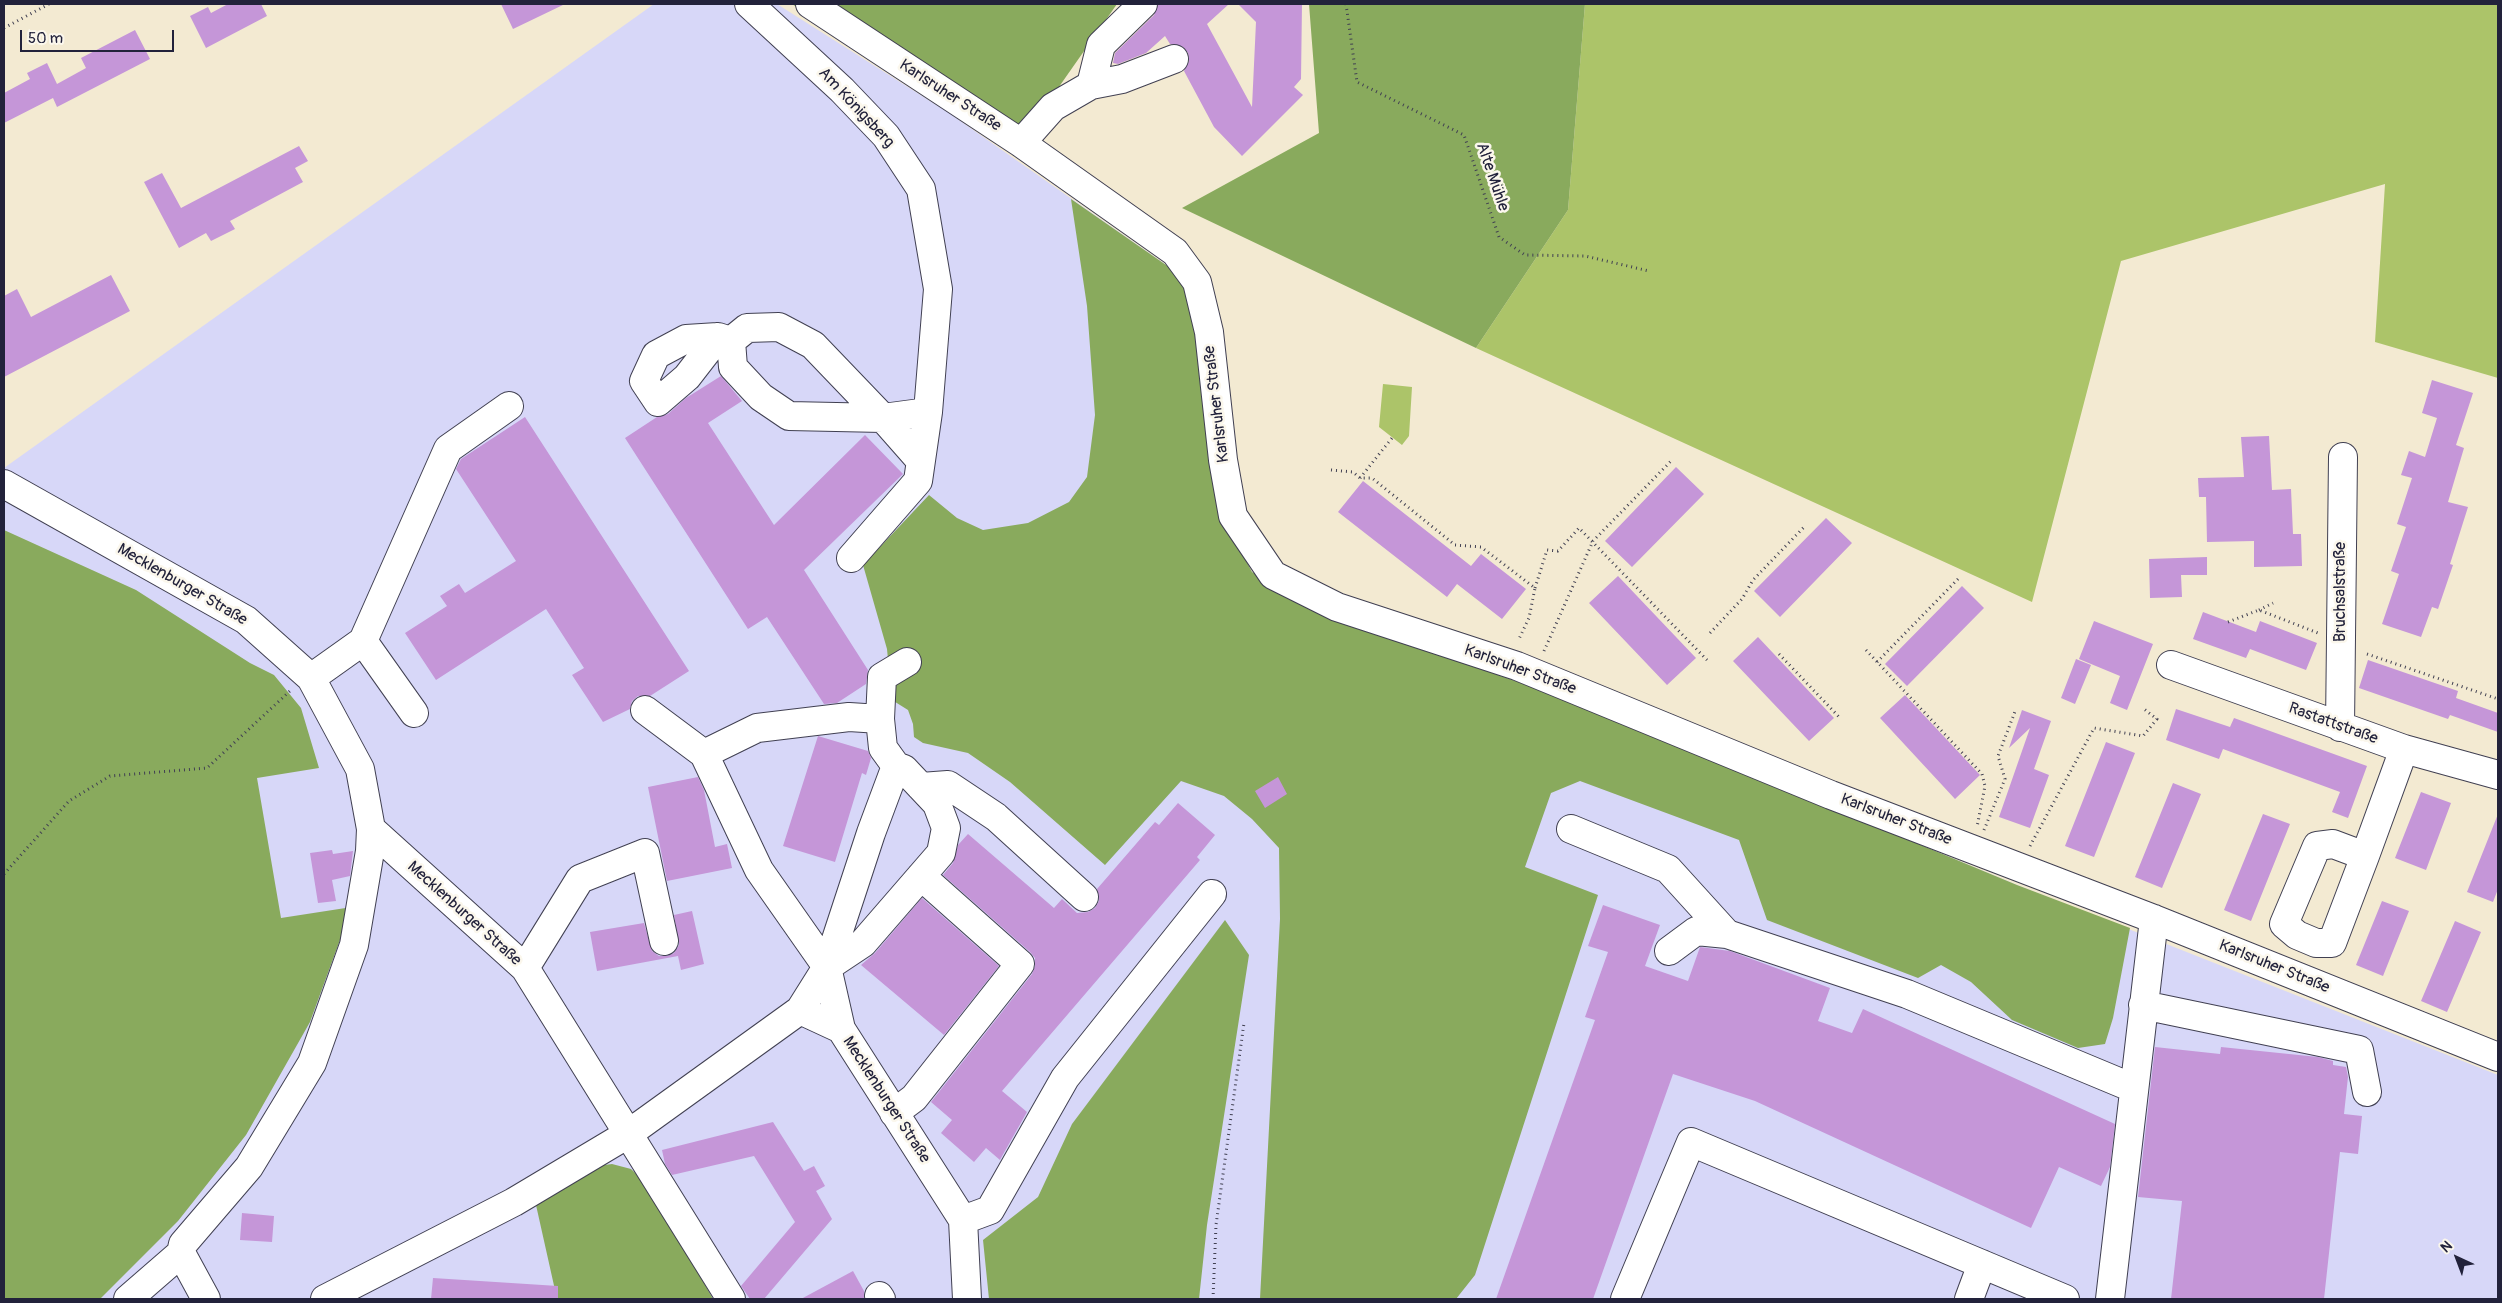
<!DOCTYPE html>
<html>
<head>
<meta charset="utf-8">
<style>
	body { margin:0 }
	#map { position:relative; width:2502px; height:1303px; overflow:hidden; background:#f3ead2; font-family:Pangolin,sans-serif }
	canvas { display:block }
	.frame { position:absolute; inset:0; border:5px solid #22223b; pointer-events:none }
	.north { position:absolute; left:2432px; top:1233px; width:50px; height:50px; -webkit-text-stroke:4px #fbf7ec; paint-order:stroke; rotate:317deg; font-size:14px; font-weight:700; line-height:20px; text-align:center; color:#22223b }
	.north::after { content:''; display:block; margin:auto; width:18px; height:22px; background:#22223b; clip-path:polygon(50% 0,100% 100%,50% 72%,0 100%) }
	.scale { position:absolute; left:20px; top:30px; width:154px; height:22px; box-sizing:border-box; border:2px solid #22223b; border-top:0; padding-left:6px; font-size:15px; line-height:18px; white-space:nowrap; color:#22223b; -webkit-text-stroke:4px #fbf7ec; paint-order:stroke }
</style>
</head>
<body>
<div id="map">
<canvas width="2502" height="1303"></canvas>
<div class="frame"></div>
<div class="north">N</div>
<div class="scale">50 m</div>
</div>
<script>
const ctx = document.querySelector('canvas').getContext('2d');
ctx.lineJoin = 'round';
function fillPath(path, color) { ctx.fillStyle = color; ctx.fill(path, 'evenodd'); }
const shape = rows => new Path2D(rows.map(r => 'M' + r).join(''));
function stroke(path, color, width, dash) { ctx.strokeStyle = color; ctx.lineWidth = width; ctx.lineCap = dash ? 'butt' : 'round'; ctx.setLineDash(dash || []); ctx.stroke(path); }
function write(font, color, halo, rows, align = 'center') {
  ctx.font = font + ' Pangolin,sans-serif'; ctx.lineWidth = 5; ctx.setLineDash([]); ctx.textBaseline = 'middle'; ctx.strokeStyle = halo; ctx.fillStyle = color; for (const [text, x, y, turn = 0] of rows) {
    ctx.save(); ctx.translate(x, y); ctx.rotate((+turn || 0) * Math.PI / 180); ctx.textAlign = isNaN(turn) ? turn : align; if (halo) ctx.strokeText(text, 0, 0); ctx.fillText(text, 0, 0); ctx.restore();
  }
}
fillPath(shape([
	[654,4,777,4,949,113,1192,283,1222,515,1252,572,1329,617,1577,702,2017,885,2498,1075,2498,1299,4,1299,4,468]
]), '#d7d7f8');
fillPath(shape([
	[1585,4,2498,4,2498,378,2375,342,2385,184,2121,261,2032,602,1476,348,1568,210],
	[1383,384,1412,387,1409,436,1402,445,1379,427]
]), '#acc469');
fillPath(shape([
	[792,4,1117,4,1014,151],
	[1309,4,1585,4,1568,210,1476,348,1182,208,1319,133],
	[1071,199,1192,283,1222,515,1252,572,1329,617,1577,702,2017,885,2130,928,2113,1018,2105,1044,2078,1048,2012,1020,1971,982,1941,965,1918,978,1767,920,1739,840,1580,781,1551,793,1525,867,1598,895,1475,1275,1456,1299,1260,1299,1280,919,1279,848,1252,819,1224,796,1181,781,1105,865,1010,782,968,753,923,743,914,737,913,724,908,710,892,700,887,649,863,565,929,495,957,518,983,530,1028,523,1069,502,1087,477,1095,415,1087,306],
	[4,530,136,590,250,663,274,675,301,708,319,768,257,778,281,918,352,907,310,1022,246,1135,178,1221,100,1299,4,1299],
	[1225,920,1249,955,1207,1225,1199,1299,989,1299,983,1240,1038,1197,1072,1124],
	[612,1164,631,1169,649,1186,713,1299,557,1299,536,1205,597,1166]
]), '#89aa5d');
fillPath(shape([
	[228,4,261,4,267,16,206,48,190,16,208,7,211,13],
	[501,4,565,4,513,29],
	[1158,4,1229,4,1207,24,1252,107,1256,22,1238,4,1302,4,1301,79,1294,87,1303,95,1242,156,1214,127,1184,71,1189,61,1188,53,1183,47,1170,44,1165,36,1146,53,1118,64,1113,63,1115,53,1154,15],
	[135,30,150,59,57,107,53,98,4,123,4,93,30,79,27,73,47,63,57,84,86,68,81,58],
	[299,146,308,161,295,168,303,182,230,221,235,229,211,241,206,233,179,248,144,182,162,173,181,208],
	[111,275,130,311,4,377,4,296,17,289,31,317],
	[721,376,742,401,708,423,774,525,865,435,903,474,804,570,868,670,866,684,837,703,824,704,767,617,748,629,625,438,657,417,668,414,686,398],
	[2432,380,2473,393,2456,445,2464,448,2448,502,2468,507,2450,564,2453,565,2438,609,2432,607,2421,637,2382,624,2399,574,2391,571,2406,527,2397,524,2412,478,2401,475,2409,451,2425,457,2437,418,2422,413],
	[525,417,689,671,650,696,638,696,632,701,630,709,603,722,572,675,584,668,546,609,436,680,405,633,447,606,440,596,459,584,465,593,516,561,456,469,461,459],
	[2269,436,2272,490,2291,489,2293,534,2301,534,2302,566,2254,567,2254,541,2207,542,2206,497,2199,497,2198,478,2244,477,2241,437],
	[1676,467,1704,494,1632,567,1605,541],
	[1363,481,1471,566,1481,554,1526,589,1502,619,1457,584,1447,597,1338,512],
	[1826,518,1852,543,1780,617,1754,591],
	[2207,557,2207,575,2181,575,2182,597,2150,598,2149,559],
	[1618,576,1696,658,1667,685,1589,603],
	[1962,586,1984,608,1907,686,1885,664],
	[2203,612,2256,632,2260,621,2317,643,2306,670,2250,649,2246,658,2193,639],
	[2094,621,2153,644,2127,710,2110,703,2120,676,2079,659],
	[1758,637,1834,718,1809,741,1733,661],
	[2076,659,2091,665,2075,704,2061,698],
	[2368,660,2458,691,2456,698,2498,713,2498,732,2450,715,2448,719,2359,688],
	[1905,695,1980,775,1955,799,1880,718],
	[2176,709,2230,727,2234,718,2367,766,2348,818,2332,812,2340,792,2223,749,2219,759,2166,740],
	[2022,710,2051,721,2034,769,2049,775,2030,828,1999,817,2030,728,2009,748],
	[818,736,868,751,871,758,866,775,862,773,835,862,783,846],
	[2106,742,2135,753,2094,857,2065,846],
	[698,777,704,790,715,847,727,844,732,868,667,881,648,787],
	[1278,777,1287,794,1265,808,1255,791],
	[2173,783,2201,794,2162,888,2135,877],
	[2421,792,2451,803,2426,870,2395,858],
	[1178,803,1215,835,1197,857,1200,860,1002,1091,1027,1112,1001,1158,1000,1160,986,1148,974,1162,941,1133,952,1120,931,1102,1032,974,1035,966,1035,958,1030,952,943,875,953,863,958,845,968,834,1054,908,1062,899,1077,913,1088,912,1095,908,1099,901,1097,889,1155,822,1159,825],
	[2263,814,2290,824,2251,921,2224,910],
	[2498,814,2498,889,2493,902,2467,892],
	[332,850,333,854,353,851,350,876,332,880,336,901,318,903,310,853],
	[922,898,999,966,944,1035,861,965,875,953],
	[2382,901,2409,911,2383,976,2356,965],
	[1603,905,1660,925,1645,966,1688,981,1700,947,1730,951,1830,988,1818,1021,1852,1033,1863,1009,2115,1124,2110,1167,2101,1186,2059,1167,2031,1228,1755,1101,1673,1074,1593,1299,1496,1299,1595,1020,1585,1017,1608,952,1588,946],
	[692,911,704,964,681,970,678,956,597,971,590,932,644,923,652,951,659,956,667,956,674,953,679,945,674,915],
	[2455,921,2481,932,2447,1012,2421,1001],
	[2155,1047,2220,1054,2221,1047,2318,1057,2333,1061,2333,1065,2346,1067,2348,1077,2344,1114,2362,1116,2358,1154,2340,1152,2324,1299,2171,1299,2182,1201,2138,1197],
	[773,1122,804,1171,814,1166,825,1186,816,1191,832,1219,764,1299,750,1299,741,1286,795,1222,754,1156,672,1175,665,1164,662,1150],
	[242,1213,274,1216,272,1242,240,1240],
	[853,1271,864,1291,864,1299,801,1299],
	[433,1278,558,1286,558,1299,431,1299]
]), '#c596d8');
const minor = shape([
	[749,4,842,90,886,136,921,189,938,289,928,412,918,481,851,558],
	[810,4,1021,143,1175,252,1197,282,1209,332,1223,460,1233,516,1273,575,1337,607,1517,666,1831,795,2154,919,2498,1057],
	[1091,85,1101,45,1143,4],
	[1021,143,1053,107,1091,85,1122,79,1174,59],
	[718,337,687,377,658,402,644,381,656,355,686,339,718,337,731,341],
	[920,460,883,418,813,345,779,327,747,328,731,341,733,367,761,397,789,416,883,418,928,412],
	[4,484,246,620,311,678,360,769,371,829,370,851,354,945,312,1063,249,1167,183,1244,181,1253,206,1299],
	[363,641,448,449,509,406],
	[2171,665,2404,749,2498,775],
	[311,678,363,641,414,713],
	[645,710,704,754,759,870,827,967],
	[880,719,882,677,907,662],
	[2340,727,2343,457],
	[704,754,757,728,849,717,880,719,883,748,896,766,871,833,827,967],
	[921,787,948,785,996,817,1084,897],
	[371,829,525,968,731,1299],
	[1571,829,1668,869,1727,934],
	[2365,856,2333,844,2317,846,2284,924,2297,935,2316,943,2332,943,2365,856,2404,749],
	[1669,951,1696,931,1727,934,1907,994,2133,1088],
	[827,967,863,943,941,853,946,828,937,804,904,769,896,766],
	[525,968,580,879,645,853,664,941],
	[2143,1005,2359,1050,2367,1092],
	[800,1010,827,967,841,1029],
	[894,1113,914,1098,1020,964,921,876],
	[963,1220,990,1210,1065,1078,1212,894],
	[879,1296,881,1299],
	[128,1299,181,1253],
	[325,1299,514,1202,628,1134,800,1010,841,1029,963,1220,967,1299],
	[1625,1299,1691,1142,2065,1299],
	[1969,1299,1982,1264],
	[2110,1299,2154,919]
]);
stroke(minor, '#414052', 30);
stroke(shape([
	[1346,4,1357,82,1464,135,1499,237,1525,255,1585,256,1649,271],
	[4,28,49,4],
	[1331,470,1353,472,1360,478,1372,478,1455,545,1481,547,1535,588,1529,618,1518,641],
	[1360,478,1392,438],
	[1535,588,1547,550,1558,551,1579,528,1707,660],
	[2259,610,2273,603],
	[2228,622,2259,610,2318,633],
	[1710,633,1742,599,1753,580,1806,525],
	[1866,650,1982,774,1985,786,1977,827],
	[1544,651,1593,541,1673,459],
	[1779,654,1841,719],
	[2367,654,2498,699],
	[1877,662,1959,578],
	[1984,830,2005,779,1998,756,2016,709],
	[2030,846,2094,728,2143,736,2157,719,2144,709],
	[4,874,69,801,110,776,207,768,291,690],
	[1213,1299,1216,1225,1244,1023]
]), '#414052', 3, [1, 4]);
stroke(minor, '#fff', 28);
write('16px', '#22223b', '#fbf7ec', [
	["Karlsruher Straße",950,96,33],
	["Am Königsberg",856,108,47],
	["Alte Mühle",1492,177,71],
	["Karlsruher Straße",1217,404,-97],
	["Mecklenburger Straße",182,585,30],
	["Bruchsalstraße",2341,592,-90],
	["Karlsruher Straße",1520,670,20],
	["Rastattstraße",2333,724,20],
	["Karlsruher Straße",1896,820,21],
	["Mecklenburger Straße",464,914,42],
	["Karlsruher Straße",2274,967,22],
	["Mecklenburger Straße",886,1100,57]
]);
</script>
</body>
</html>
